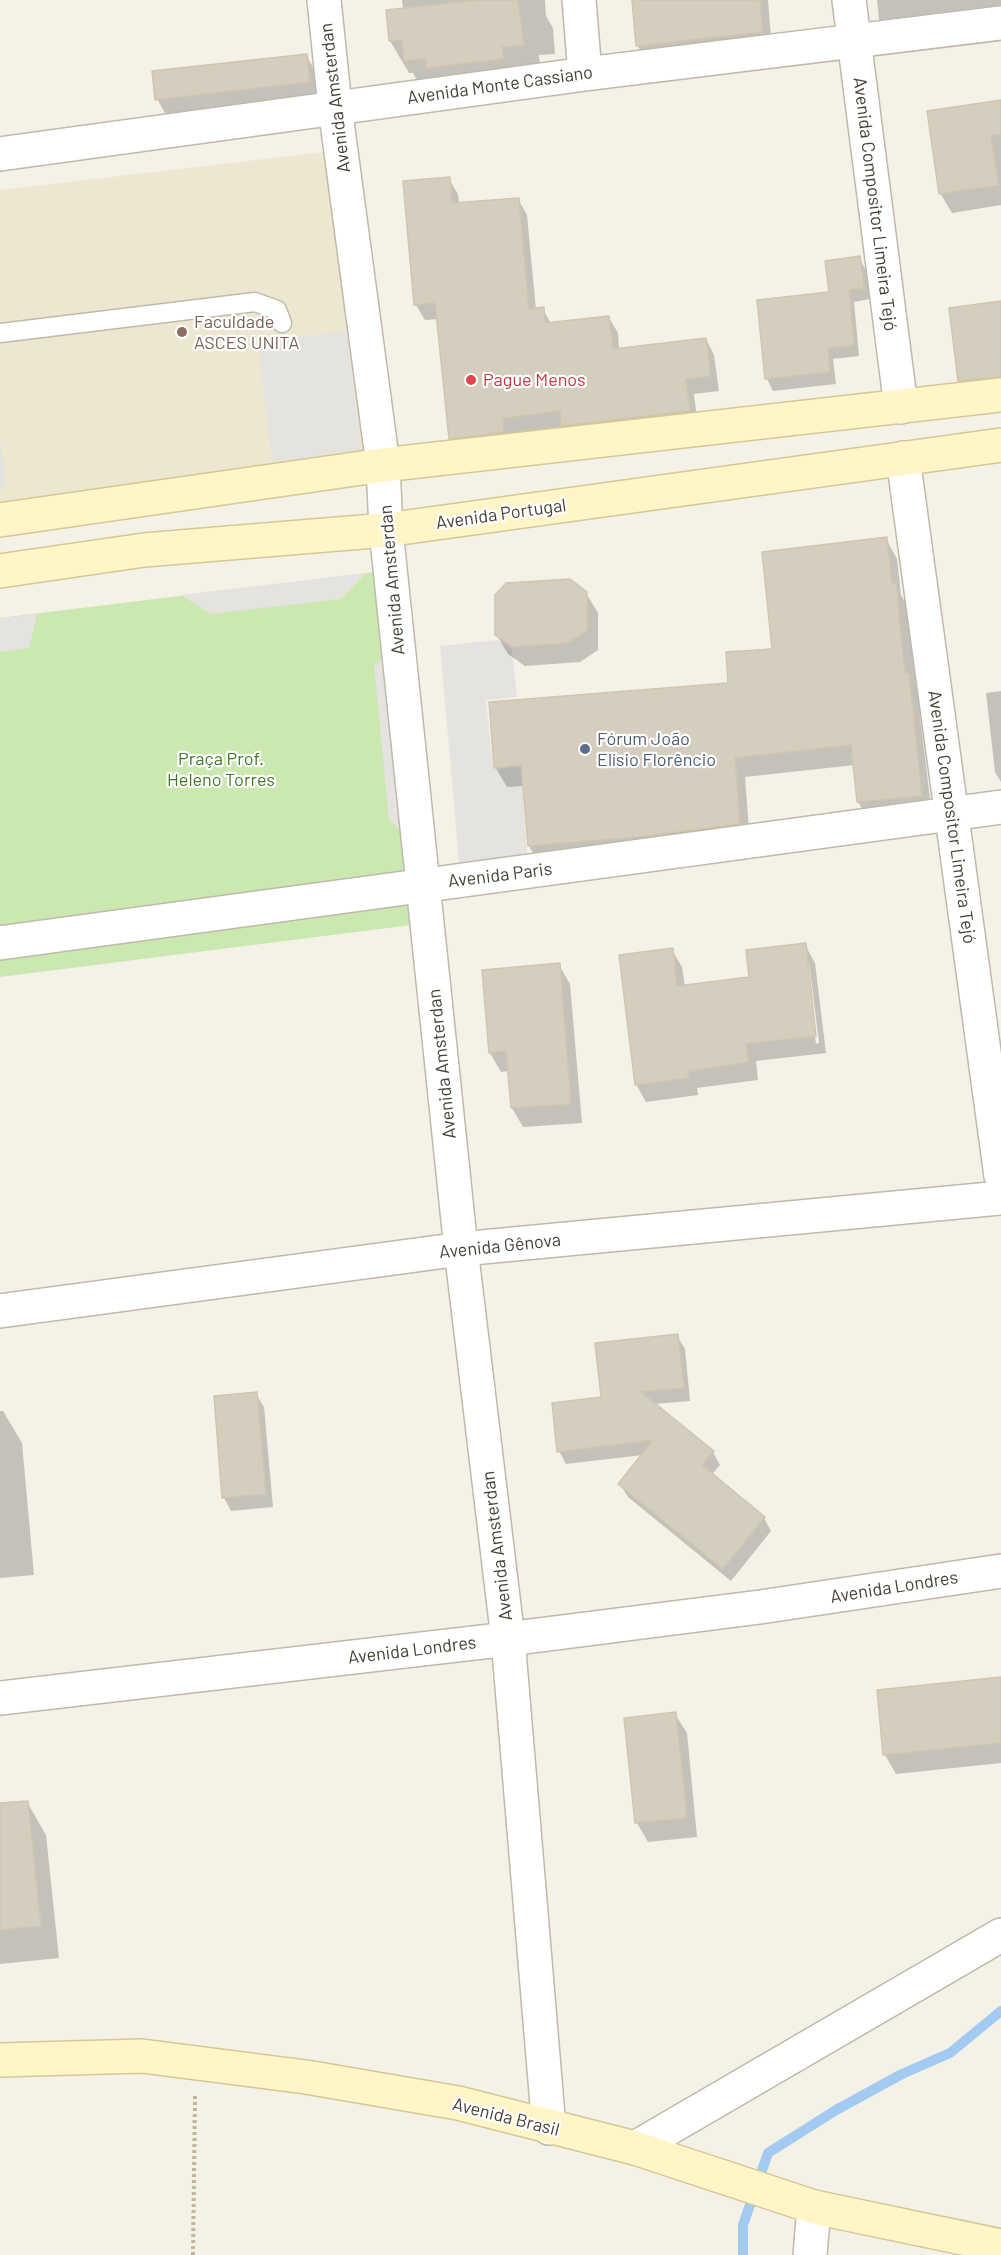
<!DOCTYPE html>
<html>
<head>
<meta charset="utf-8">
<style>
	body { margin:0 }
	canvas { display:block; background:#f4f1e7 }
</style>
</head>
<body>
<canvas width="1001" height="2255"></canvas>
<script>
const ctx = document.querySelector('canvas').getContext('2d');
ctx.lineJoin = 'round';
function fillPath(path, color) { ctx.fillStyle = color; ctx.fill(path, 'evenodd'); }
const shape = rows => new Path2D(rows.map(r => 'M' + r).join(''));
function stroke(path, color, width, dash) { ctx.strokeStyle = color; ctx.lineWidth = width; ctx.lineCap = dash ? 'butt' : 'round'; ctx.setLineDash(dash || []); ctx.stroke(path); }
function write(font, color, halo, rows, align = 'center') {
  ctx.font = font + ' Barlow,sans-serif'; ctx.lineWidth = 4.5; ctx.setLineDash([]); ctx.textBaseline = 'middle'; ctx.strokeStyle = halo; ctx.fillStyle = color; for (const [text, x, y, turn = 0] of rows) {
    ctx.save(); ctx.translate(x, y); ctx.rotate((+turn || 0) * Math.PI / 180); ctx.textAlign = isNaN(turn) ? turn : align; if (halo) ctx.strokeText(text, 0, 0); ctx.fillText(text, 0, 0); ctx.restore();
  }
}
fillPath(shape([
	[341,150,382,473,0,517,0,190]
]), '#ede7d1');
fillPath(shape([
	[399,569,435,922,0,977,0,618]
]), '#cbe8b0');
fillPath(shape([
	[347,331,362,462,273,472,258,341],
	[0,437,6,487,0,488],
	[366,573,341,599,211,614,181,595],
	[37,614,29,648,0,652,0,618],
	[406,637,429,860,389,819,374,666],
	[497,640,512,649,517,697,486,700,493,769,563,763,566,797,523,801,530,888,462,895,440,646]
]), '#e5e3df');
fillPath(shape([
	[402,0,545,0,546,16,553,28,555,54,539,55,541,77,424,93,413,73,409,73,390,41,387,12,403,10],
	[633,0,768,0,772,49,648,63,637,45],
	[877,0,1001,0,1001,21,889,35,879,19],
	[306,55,325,88,328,115,176,132,157,99],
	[1001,101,1001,205,952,213,940,193],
	[449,179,458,194,459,204,518,199,527,215,536,310,543,309,551,324,609,318,618,333,619,350,706,339,714,355,719,391,694,394,698,427,572,441,563,427,511,433,512,448,459,454,450,438,439,319,425,320,416,305],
	[859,258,866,270,870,299,854,302,859,356,833,359,836,384,773,391,767,379],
	[1001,302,1001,394,970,397,960,380],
	[886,539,897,559,901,595,907,605,932,816,870,822,858,802,855,765,745,777,750,843,541,866,529,846,524,786,507,787,495,767,730,684,774,650],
	[586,593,598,613,598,650,580,662,525,666,508,654,496,634],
	[1001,691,1001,782,995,772,986,693],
	[805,945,815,963,826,1053,756,1061,758,1080,697,1088,698,1095,646,1102,636,1084,672,950,682,967,685,987,751,978],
	[806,962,809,962,819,1043,816,1044],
	[559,965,570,984,582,1123,523,1127,512,1108,509,1071,501,1072,490,1053],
	[677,1336,685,1349,690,1401,654,1404,713,1452,720,1465,712,1475,764,1518,771,1531,731,1581,628,1497,620,1484,643,1455,566,1464,559,1451,602,1398],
	[256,1394,264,1407,273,1507,231,1511,224,1498,215,1398],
	[0,1411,3,1411,22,1443,34,1575,0,1578],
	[1001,1679,1001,1763,896,1774,885,1755,879,1692],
	[675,1714,687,1733,697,1837,648,1842,637,1823],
	[27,1802,46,1835,59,1958,0,1964,0,1805]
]), '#0003');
stroke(shape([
	[743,2255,743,2225,768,2153,836,2110,902,2074,950,2053,1001,2011]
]), '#a3cbf1', 10);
const building = shape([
	[478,0,518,0,524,45,502,47,504,59,426,68,425,58,404,61,402,40,389,41,386,10,478,0],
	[632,0,760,0,763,32,636,46,632,0],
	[307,54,310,82,155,100,152,71,307,54],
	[1001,100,1001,134,991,136,999,185,939,194,927,111,1001,100],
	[450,177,452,203,519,198,529,309,544,307,545,323,609,316,613,349,706,338,711,376,686,379,690,411,561,426,560,411,503,418,504,432,449,439,435,303,414,305,403,181,450,177],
	[860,256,864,288,849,290,854,345,828,348,830,372,765,379,757,300,829,292,825,261,860,256],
	[1001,301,1001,377,958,381,949,308,1001,301],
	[887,537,892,583,896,583,905,673,909,673,922,796,857,802,851,745,735,758,740,824,638,837,528,846,521,765,494,768,489,702,728,683,726,652,772,649,762,552,887,537],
	[570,579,587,592,588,630,568,643,513,647,495,635,495,595,506,583,570,579],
	[806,943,816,1036,746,1044,749,1062,688,1071,689,1078,635,1085,619,955,673,948,677,986,749,977,746,950,806,943],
	[560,963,571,1104,511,1108,506,1051,489,1053,482,970,560,963],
	[678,1334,684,1388,641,1392,714,1451,702,1465,765,1517,723,1569,618,1484,653,1440,557,1452,552,1403,601,1397,595,1343,678,1334],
	[257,1392,266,1494,222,1498,214,1396,257,1392],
	[1001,1677,1001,1743,883,1755,877,1690,1001,1677],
	[676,1712,687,1818,635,1823,624,1718,676,1712],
	[28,1801,41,1926,0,1930,0,1803,28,1801]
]);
fillPath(building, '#d5cdbd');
stroke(building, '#d0c6b0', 1.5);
const lane = shape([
	[0,333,255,302,277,310,282,323]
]);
const street = shape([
	[324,0,335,107,383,465,386,530,461,1249,508,1639,549,2128],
	[579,0,585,74],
	[849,0,901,407],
	[0,154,585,74,1001,23],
	[903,458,1001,1176],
	[0,943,1001,807],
	[0,1311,461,1249,1001,1198],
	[0,1698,508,1639,760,1607,1001,1571],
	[635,2148,1001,1935],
	[810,2255,814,2207]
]);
const secondary = shape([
	[0,520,383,465,1001,395],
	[0,571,144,550,386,530,1001,445],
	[0,2060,142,2056,306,2077,458,2103,635,2148,814,2207,1001,2246]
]);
stroke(lane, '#bfb9aa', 21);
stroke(street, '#bfb9aa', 36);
stroke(secondary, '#d4c897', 36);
stroke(shape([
	[193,2255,195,2096]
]), '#c1b69b', 4, [3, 3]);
stroke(lane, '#fff', 18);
stroke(street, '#fff', 33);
stroke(secondary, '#fff5c6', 33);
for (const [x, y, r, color] of [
	[182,332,6,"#8d6e63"],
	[471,380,6,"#e0444e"],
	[585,749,6,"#5c6f8a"]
]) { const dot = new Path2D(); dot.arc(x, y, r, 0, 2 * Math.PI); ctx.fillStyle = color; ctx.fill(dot); stroke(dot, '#fff', 2); }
write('18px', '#474236', '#fff', [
	["Avenida Monte Cassiano",500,85,-8],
	["Avenida Amsterdan",335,98,-97],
	["Avenida Compositor Limeira Tejó",875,204,83],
	["Avenida Portugal",501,514,-8],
	["Avenida Amsterdan",392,580,-95],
	["Avenida Compositor Limeira Tejó",952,817,82],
	["Avenida Paris",500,875,-7],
	["Avenida Amsterdan",442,1064,-96],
	["Avenida Gênova",500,1246,-6],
	["Avenida Amsterdan",497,1546,-97],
	["Avenida Londres",894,1587,-9],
	["Avenida Londres",412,1650,-7],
	["Avenida Brasil",506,2117,14]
]);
write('18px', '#785e54', '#fff', [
	["Faculdade",194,322],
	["ASCES UNITA",194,343]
], 'left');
write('18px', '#be3a42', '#fff', [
	["Pague Menos",483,380]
], 'left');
write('18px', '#4e5e75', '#fff', [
	["Fórum João",597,739],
	["Elísio Florêncio",597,760]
], 'left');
write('18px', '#417929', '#fff', [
	["Praça Prof.",221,759],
	["Heleno Torres",221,780]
]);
</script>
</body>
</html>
